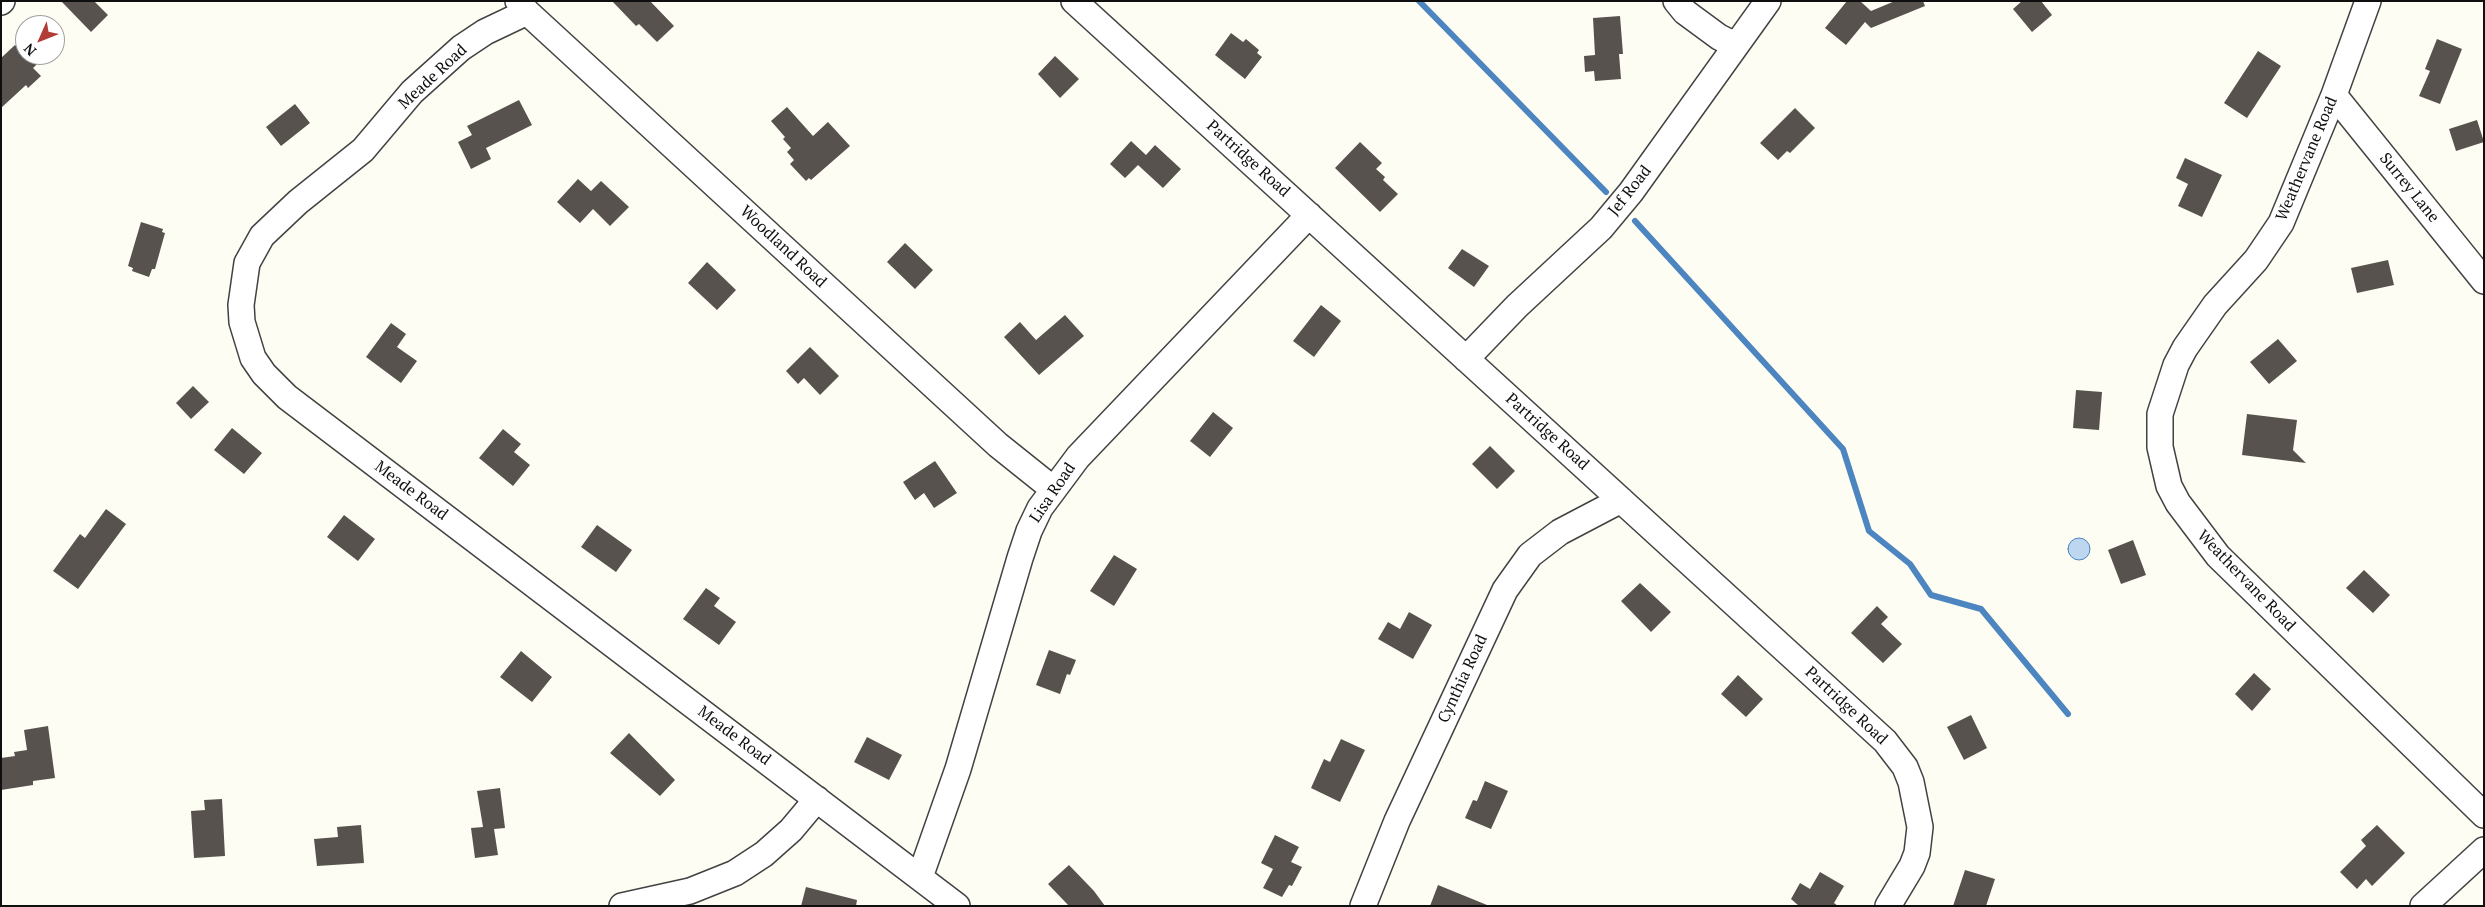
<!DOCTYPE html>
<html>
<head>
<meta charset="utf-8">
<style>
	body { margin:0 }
	#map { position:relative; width:2485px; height:907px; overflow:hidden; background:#fefdf3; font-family:"PT Serif",serif }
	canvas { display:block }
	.frame { position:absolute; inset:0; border:2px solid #0f0f0f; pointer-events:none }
	.north { position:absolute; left:15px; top:15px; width:50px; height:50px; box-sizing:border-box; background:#fff; border:1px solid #9f9f9f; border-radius:50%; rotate:226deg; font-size:14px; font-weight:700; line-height:20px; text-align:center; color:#0f0f0f }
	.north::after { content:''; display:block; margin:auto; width:18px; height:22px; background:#b13d36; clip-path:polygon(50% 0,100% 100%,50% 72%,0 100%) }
</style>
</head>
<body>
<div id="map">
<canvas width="2485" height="907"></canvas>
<div class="frame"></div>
<div class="north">N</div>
</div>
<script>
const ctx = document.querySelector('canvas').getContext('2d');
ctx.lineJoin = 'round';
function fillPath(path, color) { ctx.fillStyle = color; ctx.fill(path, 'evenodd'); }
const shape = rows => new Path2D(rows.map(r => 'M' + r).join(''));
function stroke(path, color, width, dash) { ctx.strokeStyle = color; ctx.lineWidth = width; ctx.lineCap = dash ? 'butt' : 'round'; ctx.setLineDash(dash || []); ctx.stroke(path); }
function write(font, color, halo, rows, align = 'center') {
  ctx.font = font + ' "PT Serif",serif'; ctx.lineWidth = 5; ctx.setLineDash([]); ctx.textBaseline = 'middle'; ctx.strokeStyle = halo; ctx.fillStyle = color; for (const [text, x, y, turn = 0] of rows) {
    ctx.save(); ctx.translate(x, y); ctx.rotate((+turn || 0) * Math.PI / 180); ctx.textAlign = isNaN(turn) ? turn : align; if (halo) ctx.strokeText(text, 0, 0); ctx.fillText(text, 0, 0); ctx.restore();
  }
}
const water = shape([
	'2068 549a11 11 0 1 1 22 0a11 11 0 1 1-22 0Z'
]);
fillPath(water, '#bdd7f0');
stroke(water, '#4c85bf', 1);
stroke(shape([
	[1419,1,1606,192],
	[1635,221,1843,449,1869,531,1910,564,1931,595,1981,609,2068,714]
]), '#4c85bf', 6);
fillPath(shape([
	[61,1,94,1,108,15,91,32],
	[612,1,650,1,674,26,657,42,639,24,636,26],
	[1847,1,1860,1,1871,11,1895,1,1923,1,1925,6,1871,28,1865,22,1846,45,1825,28],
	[2022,1,2041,1,2052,15,2032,32,2013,9],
	[1620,16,1623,54,1619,54,1621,79,1595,81,1594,71,1585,72,1584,56,1595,55,1593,18],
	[1231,33,1243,42,1246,39,1259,50,1257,53,1262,57,1245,79,1215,55],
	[2437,39,2462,49,2440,104,2419,96,2430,71,2425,69],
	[25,41,25,55,47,55,33,68,41,76,28,88,26,85,1,108,1,58,15,45,18,48],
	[2258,51,2281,66,2247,118,2224,103],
	[1055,56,1079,79,1060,98,1038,74],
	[519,100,532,125,486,148,491,159,471,169,458,142,472,135,467,126],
	[295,104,310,123,281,146,266,127],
	[787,107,813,136,828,122,850,146,811,180,809,178,806,181,790,164,794,160,787,152,791,148,783,139,785,137,771,121],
	[1795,108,1815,128,1790,153,1787,151,1778,160,1760,143],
	[2477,120,2484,142,2456,151,2449,129],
	[1131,141,1146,155,1155,145,1181,169,1163,188,1138,165,1125,178,1110,164],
	[1360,142,1382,163,1376,169,1385,177,1383,180,1398,194,1380,212,1335,168],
	[2185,158,2222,175,2202,217,2178,206,2188,184,2176,178],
	[578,179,591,191,601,181,629,207,610,226,593,209,580,223,557,202],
	[141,222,163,229,162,232,165,233,155,269,152,269,149,277,132,271,133,268,128,266],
	[905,243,933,270,915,289,887,262],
	[1462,249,1489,266,1474,287,1448,268],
	[2388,260,2394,285,2357,293,2351,268],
	[707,262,736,290,717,310,688,283],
	[1321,305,1341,321,1314,357,1293,341],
	[1065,315,1084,336,1039,375,1004,337,1020,322,1036,340],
	[391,323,406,334,397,347,417,361,401,383,366,357],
	[2278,339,2297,361,2269,384,2250,362],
	[810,347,839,376,820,395,804,378,798,384,786,371],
	[193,386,209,402,191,419,176,403],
	[2076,390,2102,392,2099,430,2073,428],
	[1213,412,1233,428,1210,457,1190,441],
	[2247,414,2297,420,2293,450,2306,463,2242,455],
	[232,428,262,453,244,474,214,450],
	[503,429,521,444,514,452,530,465,513,486,479,458],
	[1490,446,1515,471,1497,489,1472,464],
	[935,461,957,493,934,508,924,493,915,500,903,482],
	[106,509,126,524,78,589,53,571,80,534,85,538],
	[344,515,375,539,358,561,327,537],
	[597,525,632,550,616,572,581,547],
	[2133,540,2146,575,2121,584,2108,550],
	[1114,555,1137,569,1114,606,1090,591],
	[2364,570,2390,595,2373,613,2346,588],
	[1640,583,1671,612,1651,632,1621,601],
	[706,588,720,598,714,606,736,622,719,645,683,619],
	[1877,606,1888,617,1881,624,1902,644,1883,663,1851,633],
	[1409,612,1432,625,1413,659,1378,639,1388,622,1400,629],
	[1049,650,1076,660,1070,675,1067,674,1060,694,1036,685],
	[521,651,552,677,532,702,500,677],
	[2254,673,2271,689,2252,711,2235,694],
	[1738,675,1763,699,1746,717,1721,694],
	[1971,715,1987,748,1964,760,1947,727],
	[48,726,55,778,33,781,33,785,1,790,1,758,15,756,14,752,27,750,24,730],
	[629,733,675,780,660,796,610,753],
	[867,737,902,755,889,780,854,762],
	[1341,739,1365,750,1340,802,1311,788,1324,759,1330,762],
	[1485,781,1508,791,1491,829,1465,818,1473,800,1477,801],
	[500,788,505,828,494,829,498,855,475,858,471,828,483,827,477,791],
	[222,799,225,856,194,858,191,811,205,810,204,800],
	[361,825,364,863,317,866,314,839,338,837,337,827],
	[2377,825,2405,853,2372,886,2366,879,2357,889,2340,872,2366,846,2361,840],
	[1275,835,1299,847,1291,862,1302,867,1292,886,1289,885,1282,897,1263,888,1273,869,1261,863],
	[1069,865,1094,891,1105,906,1069,906,1048,884],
	[1965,870,1995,879,1986,906,1953,906],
	[1820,872,1844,886,1834,903,1838,906,1799,906,1791,899,1800,883,1810,889],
	[1438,885,1487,905,1486,906,1430,906],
	[806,887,857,900,856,906,801,906]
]), '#57524d');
const minor = shape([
	[518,1,527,12,998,445,1053,489],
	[1074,1,1885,741,1905,767,1911,782,1920,827,1917,853,1912,866,1888,906],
	[1676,1,1685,12,1719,37,1735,45],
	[2368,1,2334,95,2281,223,2256,260,2215,305,2185,348,2176,365,2160,414,2160,447,2169,486,2178,503,2218,556,2484,815],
	[1,2,2,1],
	[527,12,485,32,461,48,412,92,363,150,298,202,262,236,247,263,241,305,242,322,253,358,264,374,287,397,957,906],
	[2334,95,2484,281],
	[1466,359,1517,306,1601,228,1631,192,1768,1],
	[920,877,958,769,1020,558,1029,531,1040,508,1078,457,1309,215],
	[622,906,690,891,735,873,764,854,791,830,817,799],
	[1363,906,1397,821,1505,590,1530,555,1560,532,1621,500],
	[2423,906,2484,850]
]);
stroke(minor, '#424242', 28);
stroke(minor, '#fff', 25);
write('16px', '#0f0f0f', '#fff', [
	["Meade Road",433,77,-43],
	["Partridge Road",1248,159,42],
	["Weathervane Road",2307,159,-67],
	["Surrey Lane",2409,188,51],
	["Jef Road",1630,191,-52],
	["Woodland Road",783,247,43],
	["Partridge Road",1547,432,42],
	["Meade Road",411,491,37],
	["Lisa Road",1053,493,-56],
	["Weathervane Road",2246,581,46],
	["Cynthia Road",1463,679,-65],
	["Partridge Road",1846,706,43],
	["Meade Road",734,736,37]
]);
</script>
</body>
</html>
